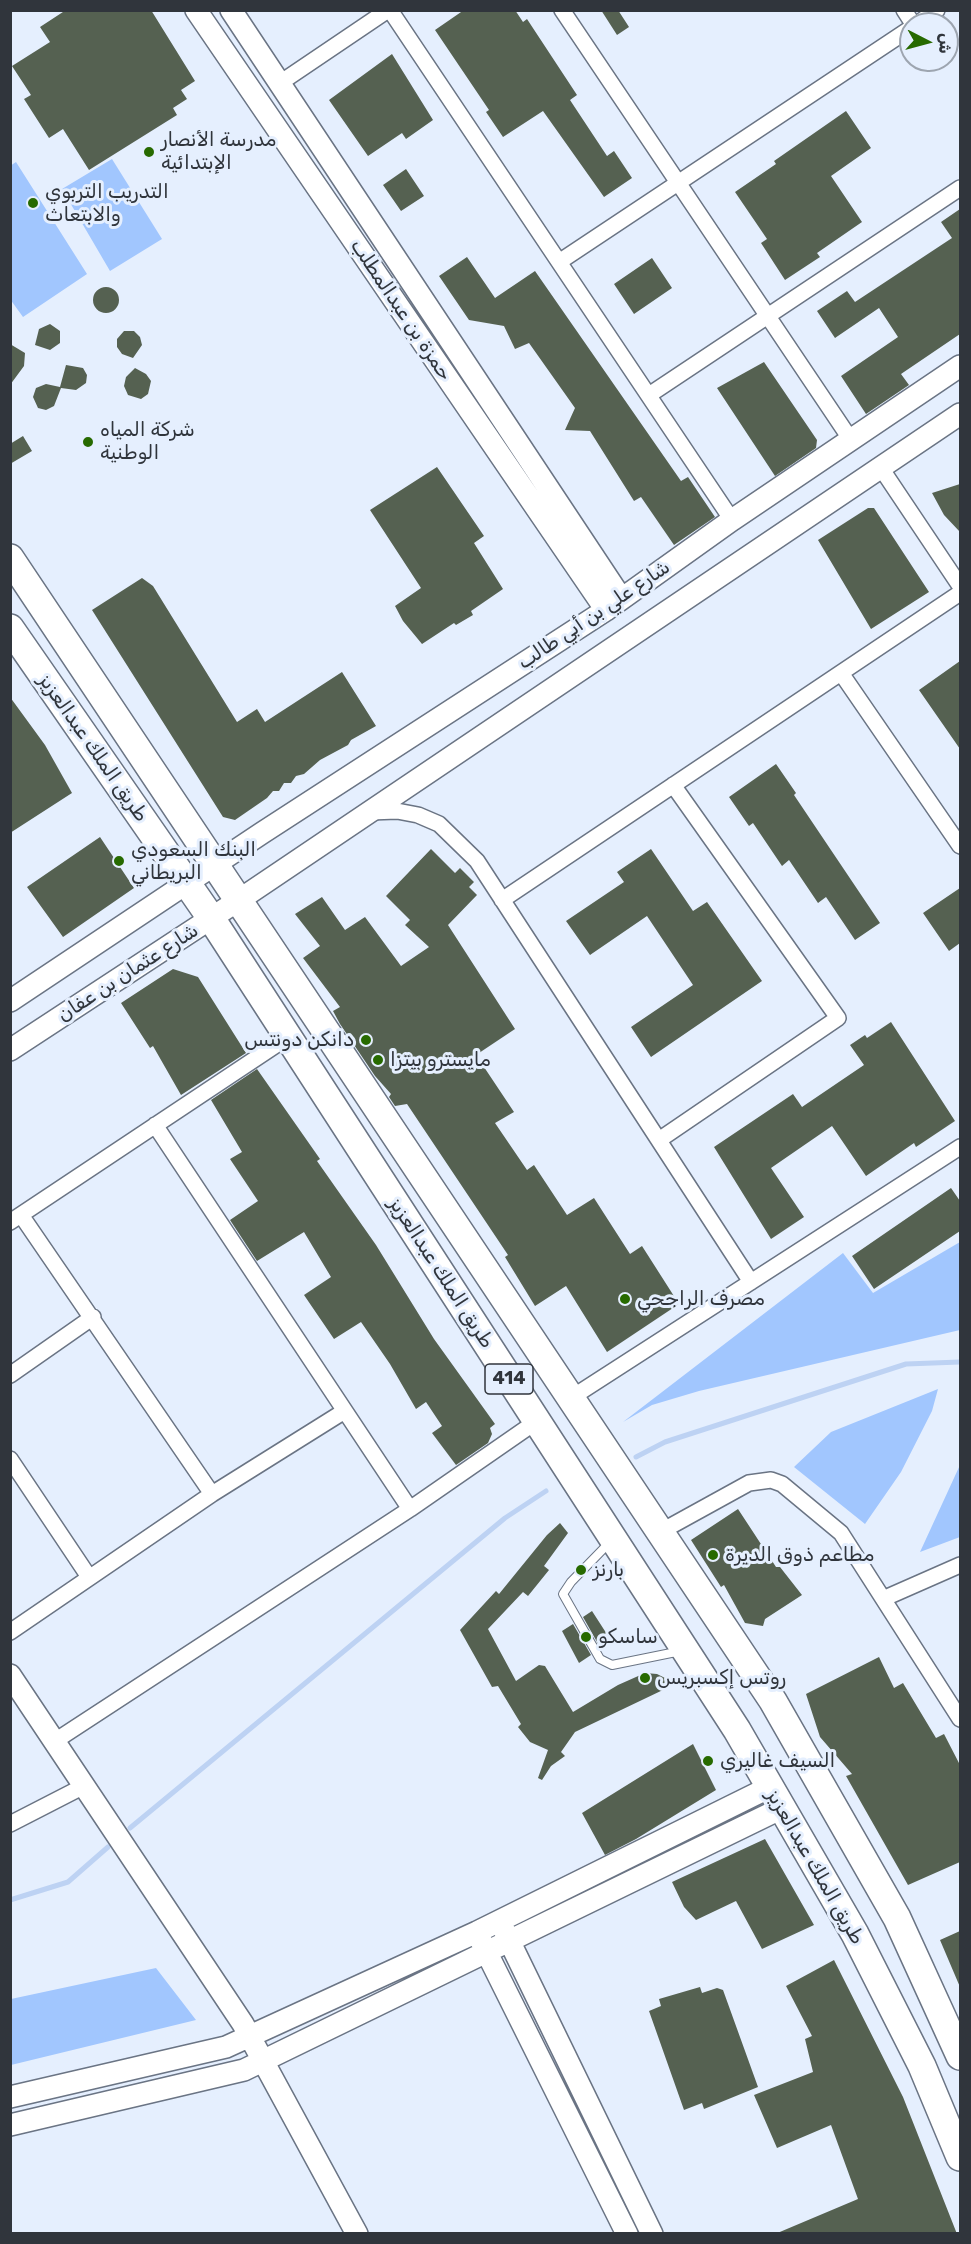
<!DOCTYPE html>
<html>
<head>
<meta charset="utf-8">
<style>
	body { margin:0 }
	#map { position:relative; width:971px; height:2244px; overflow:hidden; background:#e5effe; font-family:Rubik,"Noto Naskh Arabic",sans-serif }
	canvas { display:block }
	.frame { position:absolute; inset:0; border:12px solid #30353c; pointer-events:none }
	.north { position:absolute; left:899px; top:12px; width:60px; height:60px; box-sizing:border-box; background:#e5effe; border:2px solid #9da5b0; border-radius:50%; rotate:96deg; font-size:16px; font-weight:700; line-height:24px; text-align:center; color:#30353c }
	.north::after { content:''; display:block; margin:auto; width:21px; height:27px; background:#276a00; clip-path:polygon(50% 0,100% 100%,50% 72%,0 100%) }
</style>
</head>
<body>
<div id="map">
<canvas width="971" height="2244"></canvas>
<div class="frame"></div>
<div class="north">ش</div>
</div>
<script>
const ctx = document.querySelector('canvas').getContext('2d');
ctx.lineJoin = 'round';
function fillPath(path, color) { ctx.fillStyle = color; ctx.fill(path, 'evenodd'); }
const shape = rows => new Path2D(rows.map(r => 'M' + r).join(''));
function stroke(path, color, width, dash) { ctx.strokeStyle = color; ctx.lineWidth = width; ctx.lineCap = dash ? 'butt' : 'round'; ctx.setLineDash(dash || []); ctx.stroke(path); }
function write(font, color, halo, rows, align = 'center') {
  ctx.font = font + ' Rubik,"Noto Naskh Arabic",sans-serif'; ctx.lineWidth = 6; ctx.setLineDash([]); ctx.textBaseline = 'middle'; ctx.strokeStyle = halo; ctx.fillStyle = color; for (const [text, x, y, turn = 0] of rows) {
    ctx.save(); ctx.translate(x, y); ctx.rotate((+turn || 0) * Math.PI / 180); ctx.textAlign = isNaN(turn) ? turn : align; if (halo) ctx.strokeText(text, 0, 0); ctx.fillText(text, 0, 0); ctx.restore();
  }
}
fillPath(shape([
	[112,159,162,239,110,271,62,189],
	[16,162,87,274,23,317,10,299,10,166],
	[960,1242,960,1330,699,1391,652,1405,623,1422,843,1253,873,1293],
	[938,1389,932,1411,901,1472,865,1524,794,1467,831,1432],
	[960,1465,960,1537,920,1552],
	[156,1968,196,2020,11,2065,11,1999]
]), '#a1c6fe');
stroke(shape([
	[636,1457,665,1442,906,1364,960,1362],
	[130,1828,505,1518,546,1491],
	[10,1900,68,1882,108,1847]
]), '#bdd2f3', 5);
fillPath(shape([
	[66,10,151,10,195,81,181,90,187,99,173,108,177,115,89,170,63,129,49,138,24,99,31,95,12,66,50,42,40,27],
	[464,10,515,10,523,22,527,19,577,95,570,100,607,156,614,151,632,178,604,197,543,111,503,137,486,112,489,110,435,30],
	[601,10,618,10,629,27,617,35],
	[392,54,433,120,406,139,402,133,368,156,329,100],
	[846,111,871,148,831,176,862,222,817,253,820,257,785,280,761,243,767,239,735,192,776,164,774,161],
	[406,169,424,196,401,211,383,185],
	[960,209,960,334,901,374,909,385,866,414,841,376,898,337,879,308,835,338,817,311,847,291,855,302,952,238,941,222],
	[467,257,495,298,535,271,681,481,688,477,715,517,674,545,641,497,634,501,590,431,565,430,575,408,529,343,515,349,504,326,469,320,439,276],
	[652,258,672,288,634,314,614,284],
	'93 300a13 13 0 1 1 26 0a13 13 0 1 1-26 0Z',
	[50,324,60,331,60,343,50,350,35,345,39,329],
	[124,331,134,331,140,337,142,345,133,358,122,354,117,347,117,339],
	[10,344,25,353,24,366,10,385],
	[764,362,817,440,816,448,775,476,717,388],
	[66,365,83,368,87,375,86,383,76,390,61,388,54,406,46,410,38,408,33,397,36,388,46,384,60,387],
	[135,368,146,374,151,381,148,394,141,399,128,395,124,386,126,377],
	[23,436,32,451,10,464,10,444],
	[437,467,484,536,474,543,503,589,471,611,473,615,456,625,454,623,422,644,403,621,395,606,421,588,370,510],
	[960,484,960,532,944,515,932,493],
	[868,508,874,508,929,592,871,629,818,540],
	[142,578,153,586,237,722,257,709,265,722,342,672,376,726,351,740,348,745,320,760,304,774,296,776,291,783,284,783,279,791,273,791,267,798,235,820,223,817,92,610],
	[960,661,960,749,919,690],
	[10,697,45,745,72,793,10,833],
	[776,764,796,793,794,795,880,923,855,940,826,897,818,903,789,860,782,866,753,823,749,826,729,797],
	[100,837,134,888,63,937,27,887],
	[431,849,455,873,460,868,474,882,469,887,477,895,448,925,515,1029,476,1055,514,1112,495,1123,527,1170,534,1165,567,1215,594,1198,630,1254,642,1246,679,1304,607,1352,566,1286,535,1306,505,1257,508,1255,407,1104,395,1106,389,1097,391,1094,375,1076,340,1024,333,1011,340,1007,303,958,320,946,295,914,322,897,345,930,365,917,401,966,429,947,405,925,410,920,386,896],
	[651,849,693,911,707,902,762,981,651,1057,631,1027,693,985,647,916,590,955,566,921,624,882,617,872],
	[960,888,960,943,949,951,923,913],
	[173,969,198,977,246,1053,181,1095,153,1046,150,1048,121,1003],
	[891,1022,955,1121,916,1147,914,1143,866,1176,832,1126,771,1168,804,1217,771,1239,714,1147,793,1094,802,1107,864,1065,850,1045,865,1035,867,1038],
	[257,1069,320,1159,317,1161,376,1245,434,1339,495,1424,490,1428,492,1434,488,1443,456,1465,432,1433,442,1426,426,1402,416,1409,390,1364,361,1322,334,1339,304,1295,331,1277,304,1232,257,1261,230,1220,258,1201,230,1159,242,1152,211,1100],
	[951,1188,960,1201,960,1231,874,1289,852,1256],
	[738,1509,776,1567,780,1567,802,1595,765,1619,763,1626,745,1623,724,1585,721,1587,691,1540],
	[560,1523,568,1533,544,1566,549,1570,528,1596,523,1592,488,1629,516,1681,539,1665,545,1666,573,1712,618,1685,645,1673,657,1674,665,1678,665,1689,575,1732,561,1752,565,1756,551,1766,542,1780,538,1778,548,1750,530,1742,518,1727,521,1724,498,1686,492,1687,460,1630,496,1591,499,1594,547,1535],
	[592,1611,612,1642,601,1649,583,1617],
	[573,1624,591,1655,579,1663,562,1631],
	[879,1657,894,1688,903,1683,936,1738,944,1734,960,1765,960,1862,908,1885,846,1776,852,1774,820,1737,806,1694],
	[693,1744,716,1790,636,1839,605,1855,582,1813],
	[765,1839,814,1925,762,1949,736,1901,696,1920,684,1907,672,1882],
	[960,1931,960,1987,940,1940],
	[834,1960,903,2097,957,2234,775,2234,858,2199,831,2125,777,2148,754,2095,813,2072,805,2039,812,2036,786,1986],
	[700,1987,702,1993,717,1988,723,1990,758,2087,704,2109,702,2103,684,2110,649,2011,661,2006,659,1999]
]), '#556151');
const lane = shape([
	[610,1542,571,1582,563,1594,600,1659,612,1665,681,1651]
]);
const street = shape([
	[390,10,732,520],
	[562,10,851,440],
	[904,10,913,24],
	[917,24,937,10],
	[280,83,388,10],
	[559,262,911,28],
	[649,395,960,188],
	[881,468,960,586],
	[841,673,960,846],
	[370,812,397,811,418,815,439,824,477,861,751,1282],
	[502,900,960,593],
	[155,1125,410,1509],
	[659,1140,838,1018,673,785],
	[21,1215,212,1494],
	[10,1222,288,1037],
	[10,1375,93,1317],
	[571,1398,960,1147],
	[10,1459,89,1577],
	[660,1532,749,1483,771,1480,782,1484,841,1533,960,1719],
	[885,1598,960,1565],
	[10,1632,212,1494,343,1412],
	[55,1741,410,1509,537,1421],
	[10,1824,84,1786]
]);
const secondary = shape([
	[196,10,606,610],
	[231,10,621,598],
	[10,1001,262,833,606,610,732,520,960,366],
	[10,1050,245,896,960,414],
	[10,1675,243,2024,357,2234],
	[504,1930,652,2234],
	[481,1941,627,2234],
	[10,2097,226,2047,477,1932,770,1787],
	[10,2125,244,2070,782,1808]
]);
const highway = shape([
	[10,558,773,1701,897,1918,960,2056],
	[10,628,211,918,737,1730,855,1934,922,2066,960,2157]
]);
stroke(lane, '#6a7484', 10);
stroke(street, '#6a7484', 18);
stroke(secondary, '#6a7484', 24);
stroke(highway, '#6a7484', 30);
stroke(lane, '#fff', 8);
stroke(street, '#fff', 15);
stroke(secondary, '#fff', 21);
stroke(highway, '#fff', 27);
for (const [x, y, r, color] of [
	[149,152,6,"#276a00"],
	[33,203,6,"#276a00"],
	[88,442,6,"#276a00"],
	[119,861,6,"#276a00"],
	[366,1040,6,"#276a00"],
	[378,1060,6,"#276a00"],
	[625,1299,6,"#276a00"],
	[713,1555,6,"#276a00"],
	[581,1570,6,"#276a00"],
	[586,1637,6,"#276a00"],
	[645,1678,6,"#276a00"],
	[708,1761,6,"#276a00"]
]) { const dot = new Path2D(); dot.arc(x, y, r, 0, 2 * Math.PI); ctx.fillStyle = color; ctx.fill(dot); stroke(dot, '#e5effe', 2); }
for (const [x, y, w] of [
	[509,1379,48]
]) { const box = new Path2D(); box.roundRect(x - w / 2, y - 15, w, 30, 4.5); ctx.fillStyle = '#e5effe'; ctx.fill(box); stroke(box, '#30353c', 1.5); }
write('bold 18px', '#30353c', null, [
	["414",509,1379]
]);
write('20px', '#30353c', '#e5effe', [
	["مدرسة الأنصار",161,140],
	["الإبتدائية",161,163],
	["التدريب التربوي",45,192],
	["والابتعاث",45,215],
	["شركة المياه",100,430],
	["الوطنية",100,453],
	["البنك السعودي",131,850],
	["البريطاني",131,873],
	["دانكن دونتس",354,1040,"right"],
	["مايسترو بيتزا",390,1060],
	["مصرف الراجحي",637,1299],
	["مطاعم ذوق الديرة",725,1555],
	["بارنز",593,1570],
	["ساسكو",598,1637],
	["روتس إكسبريس",657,1678],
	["السيف غاليري",720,1761]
], 'left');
write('20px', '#30353c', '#e5effe', [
	["حمزة بن عبدالمطلب",401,310,56],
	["شارع علي بن أبي طالب",594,615,-34],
	["طريق الملك عبدالعزيز",93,748,55],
	["شارع عثمان بن عفان",128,973,-33],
	["طريق الملك عبدالعزيز",441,1273,57],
	["طريق الملك عبدالعزيز",815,1867,60]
]);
</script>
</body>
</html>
